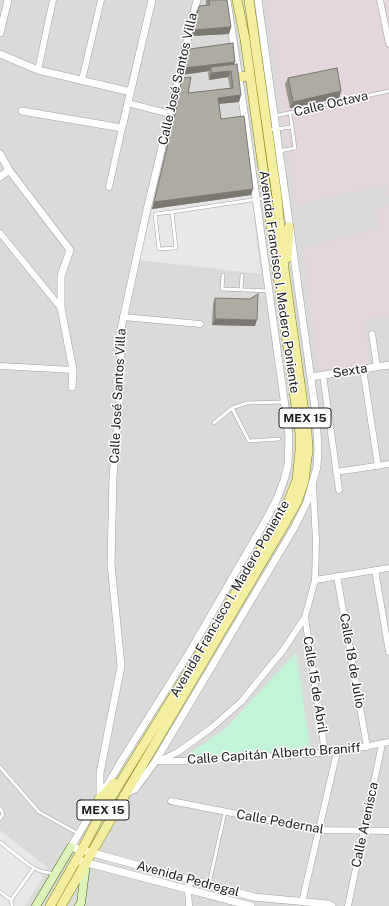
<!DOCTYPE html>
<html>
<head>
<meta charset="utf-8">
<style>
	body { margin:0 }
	canvas { display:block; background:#ecede3 }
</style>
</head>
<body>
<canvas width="389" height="906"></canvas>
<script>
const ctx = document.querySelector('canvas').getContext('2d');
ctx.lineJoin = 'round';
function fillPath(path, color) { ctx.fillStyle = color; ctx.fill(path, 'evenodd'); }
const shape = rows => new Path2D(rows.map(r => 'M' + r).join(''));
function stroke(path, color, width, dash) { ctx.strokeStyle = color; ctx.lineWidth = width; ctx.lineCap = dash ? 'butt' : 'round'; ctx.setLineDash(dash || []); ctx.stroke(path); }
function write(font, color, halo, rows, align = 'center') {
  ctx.font = font + ' "Public Sans",sans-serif'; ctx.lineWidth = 3; ctx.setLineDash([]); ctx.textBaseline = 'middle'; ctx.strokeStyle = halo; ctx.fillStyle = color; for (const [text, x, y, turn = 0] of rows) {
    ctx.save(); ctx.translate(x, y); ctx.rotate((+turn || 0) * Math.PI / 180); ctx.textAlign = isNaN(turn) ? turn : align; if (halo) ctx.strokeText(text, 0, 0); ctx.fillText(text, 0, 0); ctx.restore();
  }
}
fillPath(shape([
	[0,0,389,0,389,906,0,906]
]), '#dadad9');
fillPath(shape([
	[265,0,389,0,389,197,386,184,296,205,274,54],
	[389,206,389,316,365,320,370,365,319,372,303,248,379,228,375,210]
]), '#e5d5dc');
fillPath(shape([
	[296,653,311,752,186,756,225,729]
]), '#c2f4d8');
fillPath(shape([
	[251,195,261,274,140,260,152,209],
	[0,830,48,868,25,906,0,906]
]), '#e8e8e8');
const service = shape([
	[275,116,389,91],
	[268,130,292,127],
	[279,151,295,148,290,113],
	[172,212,176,248,159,249,155,214,172,212,205,207,265,198],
	[223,275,222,289,269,291],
	[241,290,242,275],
	[232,408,249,441,279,439],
	[214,423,232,408,247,403,283,402],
	[0,767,39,812,79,834],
	[0,808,3,814,0,819],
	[0,842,29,865,40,871,55,874],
	[209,884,225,812],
	[0,892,11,900,12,906],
	[11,900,34,868]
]);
const minor = shape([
	[380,0,389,44],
	[38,70,53,0],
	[82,80,101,0],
	[128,103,170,114],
	[109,187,122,128],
	[0,233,61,308],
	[123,317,200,324],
	[372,334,377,367],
	[0,366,73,370],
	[363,369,378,466],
	[323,375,339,490],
	[336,472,389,464],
	[375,570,389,652],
	[337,576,367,747],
	[315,580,389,568],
	[305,617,325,752],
	[159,761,178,752,210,729,241,702,284,649,305,617,315,580,316,541,313,485],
	[160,761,195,761,337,752,389,742],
	[171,801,319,830,389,831],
	[302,902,337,752],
	[189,906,188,890,191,880],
	[348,906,382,744]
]);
const tertiary = shape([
	[227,0,244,112,289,435,288,465,284,480,277,499,267,518,189,653,122,760,71,847,254,897,328,904,332,906],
	[0,33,8,0],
	[0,54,38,70,131,92],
	[22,111,122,128,152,0],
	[0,154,9,170,70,250,61,276,61,308,73,370,72,387],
	[0,177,9,170],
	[311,377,389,365],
	[126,793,135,789,155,762,294,528,307,502,317,467,318,449,316,415,258,0],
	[100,796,100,773,121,666,111,564,113,477,119,408,121,329,146,214,197,0],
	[76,860,251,906]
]);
const secondary = shape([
	[36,906,71,847],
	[79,906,81,903,86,864]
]);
const primary = shape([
	[239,77,250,76],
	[287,258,289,227],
	[99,799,107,792,114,783],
	[50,906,82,850,99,817,197,658,278,521,289,500,297,480,300,451,300,434,245,39,237,0],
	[61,906,126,793,284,525,297,502,304,481,308,450,307,433,284,269,277,197,249,0]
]);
stroke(service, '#a0a0a0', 4);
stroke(minor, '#a0a0a0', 7);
stroke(tertiary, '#a0a0a0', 8);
stroke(secondary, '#3e690d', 9);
stroke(primary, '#84880c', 10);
stroke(service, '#fff', 3);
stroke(minor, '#fff', 6);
stroke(tertiary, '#fff', 7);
stroke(secondary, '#dcf4ba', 8);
stroke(primary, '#f4eea1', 9);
fillPath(shape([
	[206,0,227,0,231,27,229,34,191,36,196,12,199,6,206,5],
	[190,49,234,65,241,95,239,102,219,104,221,119,251,195,152,209,176,109,174,109,180,85,182,78,188,93,230,88,228,77,209,80,208,73,209,71,182,75],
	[288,78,341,91,339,98,290,108,285,84],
	[215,298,255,326,212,325,213,304]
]), '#96948b');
fillPath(shape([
	[231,27,229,34,191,36,194,30],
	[235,62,233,68,211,67,209,71,182,75,184,68],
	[231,71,228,77,209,80,211,73],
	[341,91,339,98,290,108,293,102],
	[241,95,239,102,216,104,218,98],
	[178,102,176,109,174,109,177,103],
	[253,189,251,195,152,209,154,202],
	[215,319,257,320,255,326,212,325]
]), '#7a7871');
const building = shape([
	[209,0,227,0,231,27,194,30,199,6,210,5,209,0],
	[233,43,235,62,184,68,190,49,233,43],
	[237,64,241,95,218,98,221,119,244,116,253,189,154,202,178,102,177,103,182,78,191,77,188,93,233,88,231,71,211,73,211,67,237,64],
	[337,68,341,91,293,102,288,78,337,68],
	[258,294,257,320,215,319,215,298,250,299,258,294]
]);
fillPath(building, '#aeaca2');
stroke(building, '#7a7871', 1);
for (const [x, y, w] of [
	[305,418,52],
	[103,810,52]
]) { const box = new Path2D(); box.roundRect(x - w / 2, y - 10, w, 20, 3); ctx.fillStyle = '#fff'; ctx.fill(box); stroke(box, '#1c1c1c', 1); }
write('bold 12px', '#1c1c1c', null, [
	["MEX 15",305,418],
	["MEX 15",103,810]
]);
write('13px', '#1c1c1c', '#fff', [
	["Calle José Santos Villa",178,79,-77],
	["Calle Octava",331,104,-13],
	["Avenida Francisco I. Madero Poniente",279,282,82],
	["Sexta",350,371,-9],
	["Calle José Santos Villa",118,396,-87],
	["Avenida Francisco I. Madero Poniente",230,599,-60],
	["Calle 18 de Julio",352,661,80],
	["Calle 15 de Abril",315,685,81],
	["Calle Capitán Alberto Braniff",274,754,-4],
	["Calle Pedernal",280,822,10],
	["Calle Arenisca",365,825,-78],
	["Avenida Pedregal",188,879,15]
]);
</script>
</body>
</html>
